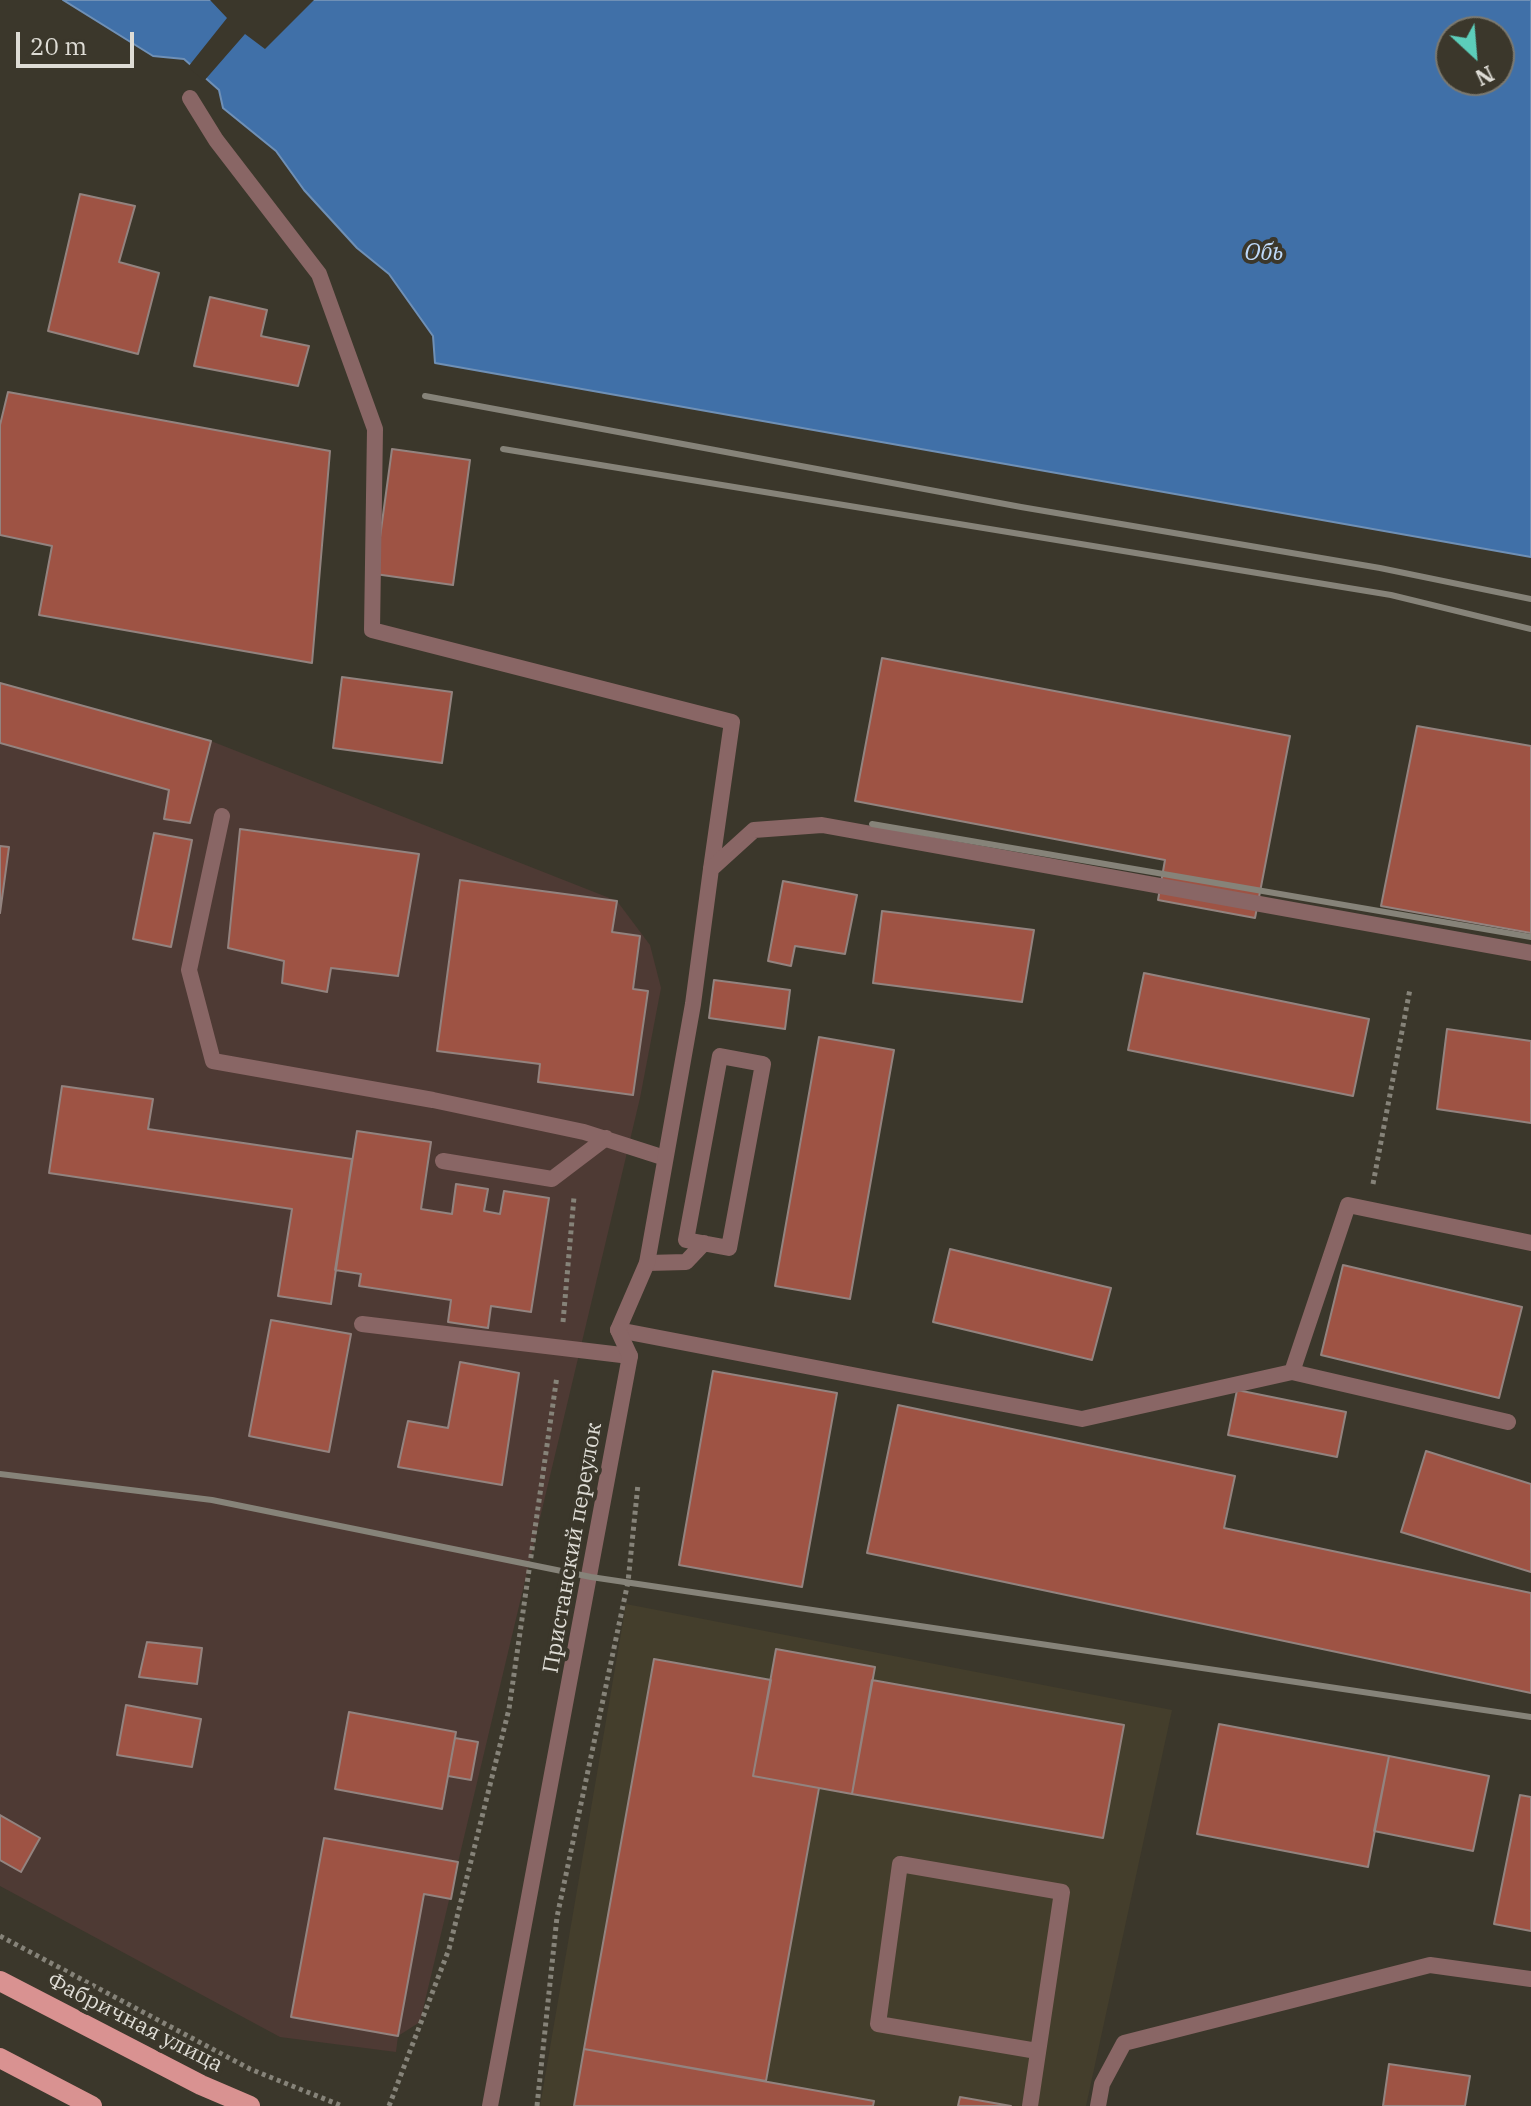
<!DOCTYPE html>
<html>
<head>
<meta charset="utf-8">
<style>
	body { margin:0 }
	#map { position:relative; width:1531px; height:2106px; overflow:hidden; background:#3b372b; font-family:"IBM Plex Serif",serif }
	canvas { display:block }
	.north { position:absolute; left:1435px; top:16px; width:80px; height:80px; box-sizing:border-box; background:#3b372b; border:2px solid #7c796f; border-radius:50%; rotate:154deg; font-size:22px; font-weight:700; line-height:32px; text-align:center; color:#dedcd5 }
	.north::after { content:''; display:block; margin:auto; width:28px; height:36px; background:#5cceba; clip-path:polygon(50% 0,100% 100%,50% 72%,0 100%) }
	.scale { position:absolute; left:16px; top:32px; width:118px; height:36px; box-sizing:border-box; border:4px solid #dedcd5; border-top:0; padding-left:10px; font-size:24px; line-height:28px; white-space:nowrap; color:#dedcd5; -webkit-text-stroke:6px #3b372b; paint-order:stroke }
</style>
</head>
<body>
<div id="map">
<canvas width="1531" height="2106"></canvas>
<div class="north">N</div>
<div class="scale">20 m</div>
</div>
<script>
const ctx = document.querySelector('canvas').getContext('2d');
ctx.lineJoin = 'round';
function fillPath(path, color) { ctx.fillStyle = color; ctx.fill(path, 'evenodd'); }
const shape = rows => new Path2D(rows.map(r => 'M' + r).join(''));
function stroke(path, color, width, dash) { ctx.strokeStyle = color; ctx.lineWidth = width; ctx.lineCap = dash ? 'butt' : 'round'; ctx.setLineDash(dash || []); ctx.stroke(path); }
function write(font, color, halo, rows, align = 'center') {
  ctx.font = font + ' "IBM Plex Serif",serif'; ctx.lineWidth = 8; ctx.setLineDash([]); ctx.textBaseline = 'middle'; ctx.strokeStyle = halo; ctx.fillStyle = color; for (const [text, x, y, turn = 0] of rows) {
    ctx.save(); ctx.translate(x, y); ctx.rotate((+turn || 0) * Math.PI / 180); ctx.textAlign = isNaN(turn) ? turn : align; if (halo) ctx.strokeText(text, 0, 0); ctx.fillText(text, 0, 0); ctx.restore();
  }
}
fillPath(shape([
	[626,1604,1172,1710,1086,2106,540,2106]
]), '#443e2c');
fillPath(shape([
	[0,683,211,741,617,901,650,945,661,988,640,1098,420,2022,398,2036,396,2052,280,2037,0,1886]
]), '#4e3a34');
const water = shape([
	[63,0,1531,0,1531,557,435,363,433,336,389,274,357,248,304,190,276,151,223,108,219,90,184,59,153,56,63,0],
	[1451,32,1499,32,1499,80,1451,80,1451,32]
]);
fillPath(water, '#4070a8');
stroke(water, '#6f90b6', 2);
fillPath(shape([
	[210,0,314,0,265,49,245,34,204,81,188,67,227,18]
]), '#3b372b');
const building = shape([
	[80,194,135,206,119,262,159,273,138,354,48,331,80,194],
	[210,297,267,310,261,336,309,346,298,386,194,366,210,297],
	[8,392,330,451,312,663,39,615,52,546,0,535,0,425,8,392],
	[392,449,470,460,453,585,375,574,392,449],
	[882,658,1290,736,1255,918,1158,900,1165,860,855,801,882,658],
	[342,677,452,692,442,763,333,748,342,677],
	[0,683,211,741,190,823,164,819,169,790,0,743,0,683],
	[1417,726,1531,746,1531,933,1381,906,1417,726],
	[240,829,419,854,398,976,331,968,327,992,282,983,284,961,228,948,240,829],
	[154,833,192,840,171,947,133,939,154,833],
	[0,846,9,847,0,913,0,846],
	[460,880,617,901,612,932,640,936,633,989,648,991,633,1095,538,1082,540,1064,437,1051,460,880],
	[783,881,857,895,845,954,795,946,791,966,768,961,783,881],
	[882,911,1034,930,1022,1002,873,983,882,911],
	[1144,973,1369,1019,1353,1096,1128,1050,1144,973],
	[714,980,790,990,785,1029,709,1018,714,980],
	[1447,1029,1531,1041,1531,1123,1437,1109,1447,1029],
	[819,1037,894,1050,850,1299,775,1286,819,1037],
	[62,1086,153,1099,148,1129,352,1159,331,1304,278,1296,292,1209,49,1173,62,1086],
	[357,1131,431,1142,421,1209,452,1214,456,1184,488,1189,484,1211,500,1214,504,1191,549,1198,531,1312,491,1306,488,1328,448,1322,451,1300,359,1286,361,1274,335,1270,357,1131],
	[950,1249,1111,1288,1092,1360,933,1322,950,1249],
	[1343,1265,1522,1307,1499,1398,1321,1355,1343,1265],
	[271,1320,351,1334,329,1452,249,1436,271,1320],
	[460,1362,519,1373,502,1485,398,1467,408,1421,448,1428,460,1362],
	[713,1371,837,1393,802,1587,679,1565,713,1371],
	[1237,1390,1346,1412,1337,1457,1228,1435,1237,1390],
	[898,1405,1235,1476,1224,1528,1531,1593,1531,1693,867,1553,898,1405],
	[1426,1451,1531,1484,1531,1572,1401,1532,1426,1451],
	[147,1642,202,1648,197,1684,139,1677,147,1642],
	[776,1649,875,1667,852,1794,753,1776,776,1649],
	[654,1659,771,1680,753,1776,819,1788,766,2081,584,2049,654,1659],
	[872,1680,1124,1725,1103,1838,852,1794,872,1680],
	[126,1705,201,1719,192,1767,117,1755,126,1705],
	[349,1712,456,1732,442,1809,335,1789,349,1712],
	[1219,1724,1389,1756,1368,1867,1197,1834,1219,1724],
	[455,1738,478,1742,471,1780,448,1776,455,1738],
	[1389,1756,1489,1776,1473,1851,1374,1831,1389,1756],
	[1520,1795,1531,1797,1531,1931,1494,1924,1520,1795],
	[0,1815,40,1838,21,1872,0,1860,0,1815],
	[324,1838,458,1862,451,1899,424,1894,398,2036,291,2017,324,1838],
	[584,2049,874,2101,873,2106,574,2106,584,2049],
	[1389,2064,1470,2076,1465,2106,1383,2106,1389,2064],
	[960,2097,1011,2106,958,2106,960,2097]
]);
fillPath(building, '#9e5344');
stroke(building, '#93837f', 2);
stroke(shape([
	[1373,1184,1410,989],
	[563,1322,574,1197],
	[0,1936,250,2069,342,2106],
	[389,2106,449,1949,509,1709,557,1376],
	[537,2106,557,1917,628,1582,638,1484]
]), '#868379', 5, [4, 4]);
stroke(shape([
	[190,98,216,140,319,274,375,429,372,630,732,722,711,869],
	[222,816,189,970,213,1061,433,1100,584,1132,665,1158],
	[720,1056,763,1064,729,1248,686,1240,720,1056],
	[443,1161,552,1179,606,1138],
	[647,1263,686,1262,704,1243],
	[362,1324,630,1356],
	[618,1330,1082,1419,1292,1372,1508,1422],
	[1292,1372,1348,1205,1531,1243],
	[1030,2106,1062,1892,900,1864,878,2024,1037,2051],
	[1098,2106,1102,2084,1124,2043,1430,1965,1531,1979]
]), '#896665', 16);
stroke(shape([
	[490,2106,630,1356,618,1330,647,1263,693,1004,711,869,754,830,822,825,1531,953]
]), '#896665', 16);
stroke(shape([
	[0,1981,201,2085,250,2106],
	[0,2058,92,2106]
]), '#d99291', 20);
stroke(shape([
	[425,396,1021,507,1380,568,1531,599],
	[503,449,1391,595,1531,629],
	[872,824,1531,937],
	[0,1474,212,1500,591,1577,1531,1717]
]), '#868379', 6);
write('22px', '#dedcd5', '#3b372b', [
	["Пристанский переулок",573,1548,-80],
	["Фабричная улица",135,2023,27]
]);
write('italic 24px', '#bfdafa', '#3b372b', [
	["Обь",1264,253]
]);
</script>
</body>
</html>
